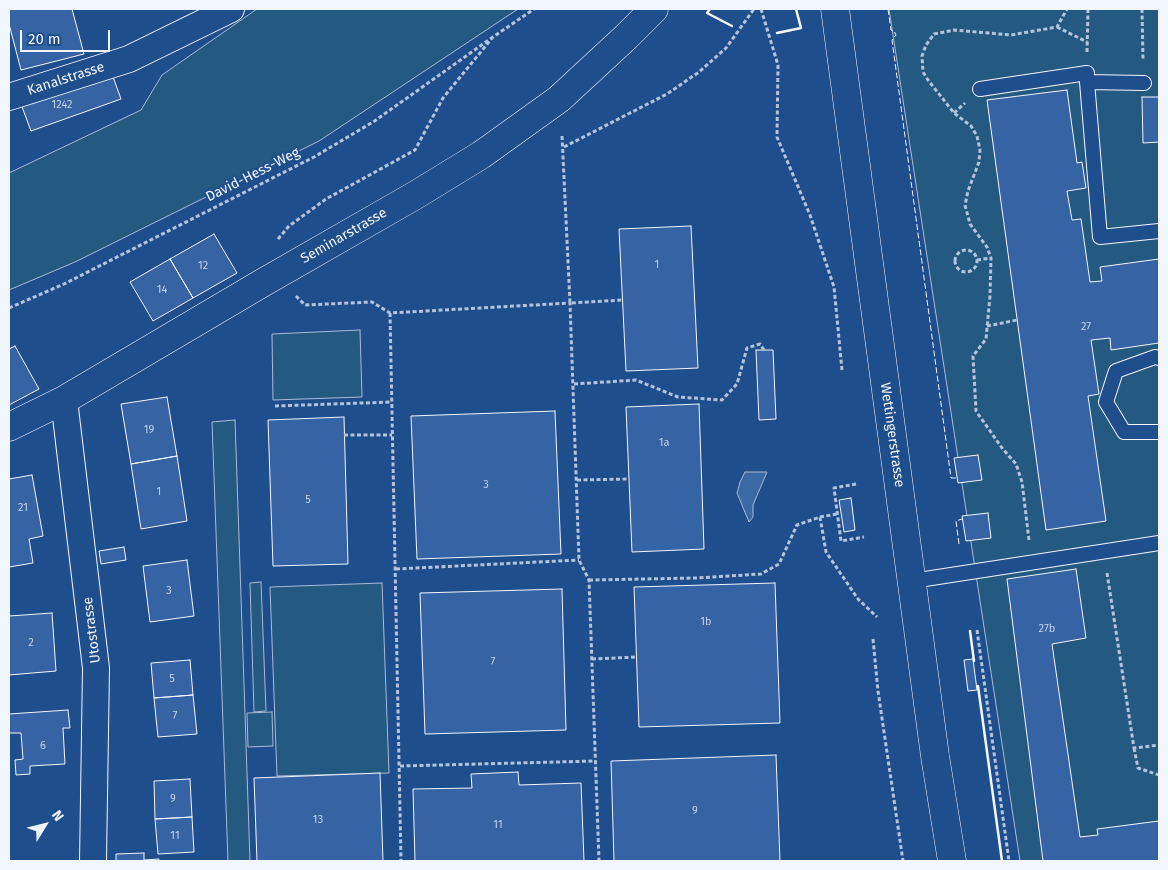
<!DOCTYPE html>
<html>
<head>
<meta charset="utf-8">
<style>
	body { margin:0 }
	#map { position:relative; width:1168px; height:870px; overflow:hidden; background:#1f4e8c; font-family:"Fira Sans",sans-serif }
	canvas { display:block }
	.frame { position:absolute; inset:0; border:10px solid #f2f6ff; pointer-events:none }
	.north { position:absolute; left:20px; top:800px; width:50px; height:50px; -webkit-text-stroke:4px #1f4e8c; paint-order:stroke; rotate:54deg; font-size:14px; font-weight:700; line-height:20px; text-align:center; color:#f2f6ff }
	.north::after { content:''; display:block; margin:auto; width:18px; height:22px; background:#f2f6ff; clip-path:polygon(50% 0,100% 100%,50% 72%,0 100%) }
	.scale { position:absolute; left:20px; top:30px; width:90px; height:22px; box-sizing:border-box; border:2px solid #f2f6ff; border-top:0; padding-left:6px; font-size:15px; line-height:18px; white-space:nowrap; color:#f2f6ff; -webkit-text-stroke:4px #1f4e8c; paint-order:stroke }
</style>
</head>
<body>
<div id="map">
<canvas width="1168" height="870"></canvas>
<div class="frame"></div>
<div class="north">N</div>
<div class="scale">20 m</div>
</div>
<script>
const ctx = document.querySelector('canvas').getContext('2d');
ctx.lineJoin = 'round';
function fillPath(path, color) { ctx.fillStyle = color; ctx.fill(path, 'evenodd'); }
const shape = rows => new Path2D(rows.map(r => 'M' + r).join(''));
function stroke(path, color, width, dash) { ctx.strokeStyle = color; ctx.lineWidth = width; ctx.lineCap = dash ? 'butt' : 'round'; ctx.setLineDash(dash || []); ctx.stroke(path); }
function write(font, color, halo, rows, align = 'center') {
  ctx.font = font + ' "Fira Sans",sans-serif'; ctx.lineWidth = 4; ctx.setLineDash([]); ctx.textBaseline = 'middle'; ctx.strokeStyle = halo; ctx.fillStyle = color; for (const [text, x, y, turn = 0] of rows) {
    ctx.save(); ctx.translate(x, y); ctx.rotate((+turn || 0) * Math.PI / 180); ctx.textAlign = isNaN(turn) ? turn : align; if (halo) ctx.strokeText(text, 0, 0); ctx.fillText(text, 0, 0); ctx.restore();
  }
}
const green = shape([
	[257,9,518,9,319,141,75,262,9,290,9,173,141,110,162,75,257,9],
	[889,9,1159,9,1159,861,1020,861,889,9],
	[360,330,362,397,273,400,272,334,360,330],
	[235,420,250,861,228,861,212,422,235,420],
	[261,582,266,711,254,712,250,583,261,582],
	[382,583,389,773,277,776,270,587,382,583],
	[272,712,273,746,248,747,247,713,272,712]
]);
fillPath(green, '#245a82');
stroke(green, '#a8bbd7', 1);
const water = shape([
	[745,472,767,472,753,505,753,517,749,522,737,493,740,482,745,472]
]);
fillPath(water, '#3b69a3');
stroke(water, '#a8bbd7', 1);
const building = shape([
	[9,9,72,9,84,54,21,70,9,24,9,9],
	[111,71,121,99,31,131,21,104,111,71],
	[1067,90,1077,163,1082,162,1086,188,1067,191,1072,220,1081,219,1090,282,1102,281,1100,267,1159,259,1159,343,1111,350,1110,338,1091,340,1099,394,1088,396,1106,521,1046,530,987,100,1067,90],
	[1142,97,1159,97,1159,142,1143,143,1142,97],
	[691,226,698,368,626,371,619,229,691,226],
	[214,234,237,273,193,298,170,259,214,234],
	[170,259,193,298,153,321,130,282,170,259],
	[15,346,39,389,9,405,9,349,15,346],
	[756,350,773,350,776,419,759,420,756,350],
	[167,397,177,456,131,464,121,404,167,397],
	[699,404,704,549,632,552,626,407,699,404],
	[555,411,561,554,417,559,411,416,555,411],
	[344,417,348,564,273,566,268,420,344,417],
	[978,455,982,480,958,483,954,458,978,455],
	[177,456,187,521,141,529,131,464,177,456],
	[32,475,43,536,29,539,33,563,9,567,9,479,32,475],
	[851,498,855,530,844,532,839,500,851,498],
	[988,513,991,538,966,541,962,516,988,513],
	[124,547,126,560,101,564,99,551,124,547],
	[187,560,194,616,150,622,143,566,187,560],
	[1076,569,1086,638,1052,644,1080,837,1098,835,1097,829,1159,821,1159,861,1043,861,1007,579,1076,569],
	[775,583,780,723,639,727,634,587,775,583],
	[562,589,566,730,425,734,420,593,562,589],
	[52,613,56,671,9,675,9,616,52,613],
	[973,659,977,690,968,691,964,660,973,659],
	[190,660,193,695,154,698,151,663,190,660],
	[193,695,197,734,158,737,154,698,193,695],
	[68,710,70,728,63,728,65,764,30,766,30,774,16,775,15,760,23,759,21,733,9,733,9,714,68,710],
	[776,755,780,861,614,861,611,761,776,755],
	[518,772,519,785,581,783,584,861,415,861,413,789,472,788,471,774,518,772],
	[380,773,383,861,257,861,254,778,380,773],
	[190,779,192,817,155,819,154,781,190,779],
	[192,817,194,852,158,854,155,819,192,817],
	[144,853,144,860,159,859,159,861,116,861,116,854,144,853]
]);
fillPath(building, '#3563a3');
stroke(building, '#f2f6ff', 1);
const service = shape([
	[1144,83,1087,82,1100,237,1159,231],
	[980,89,1087,73,1087,82],
	[1159,358,1155,357,1116,371,1106,402,1124,432,1159,432],
	[912,581,1159,543]
]);
const minor = shape([
	[9,97,129,59,231,9],
	[64,400,96,668,93,861]
]);
const secondary = shape([
	[835,9,935,756,952,861],
	[9,427,64,400,264,282,414,196,481,155,559,99,626,37,654,9]
]);
stroke(service, '#f2f6ff', 16);
stroke(minor, '#f2f6ff', 28);
stroke(secondary, '#f2f6ff', 29);
stroke(shape([
	[761,9,778,65,777,137,810,215,834,287,842,370],
	[1142,9,1143,60],
	[1057,27,1087,42],
	[1087,52,1088,9],
	[954,113,965,103],
	[562,136,570,303,623,300],
	[564,147,667,94,699,72,726,48,754,9],
	[278,239,289,226,326,199,415,150,443,98,493,37,534,9],
	'955 261a11 11 0 1 1 22 0a11 11 0 1 1-22 0Z',
	[977,260,991,258],
	[296,296,305,305,372,302,390,313,570,303,579,560,589,580,599,861],
	[9,308,64,284,314,157,373,122,493,37],
	[390,313,401,861],
	[987,326,1017,320],
	[574,384,636,380,678,397,722,400,737,384,747,348,760,344,764,350],
	[275,406,392,402],
	[344,435,392,435],
	[577,480,629,479],
	[856,484,834,488,841,541,864,537],
	[820,517,826,552,858,599,877,617],
	[1029,540,1022,482,1016,464,1002,448,976,411,973,356,986,339,990,296,991,258,987,247,970,224,965,205,968,191,979,162,980,150,977,136,971,126,954,113,928,80,923,72,922,56,926,45,934,34,954,30,1011,35,1057,27,1067,9],
	[396,569,579,560],
	[1107,573,1134,748,1159,745],
	[589,580,696,578,761,574,779,564,797,525,820,517,837,514],
	[977,630,1009,861],
	[873,639,878,691,903,861],
	[592,659,637,657],
	[1134,748,1138,768,1159,775],
	[400,766,595,761]
]), '#b3c4dc', 3, [4, 2.5]);
stroke(service, '#1f4e8c', 14);
stroke(minor, '#1f4e8c', 26);
stroke(secondary, '#1f4e8c', 28);
stroke(shape([
	[888,9,891,30,894,31,896,35,892,40,951,478,957,478],
	[959,544,956,521,962,519]
]), '#f2f6ff', 1, [6, 2.5]);
stroke(shape([
	[710,9,707,13,732,26],
	[777,33,801,28,796,9],
	[970,631,974,661],
	[978,686,1002,861]
]), '#f2f6ff', 2.5);
write('11px', '#c3d1e8', null, [
	["1242",62,105],
	["1",657,265],
	["12",203,266],
	["14",162,290],
	["27",1086,327],
	["19",149,430],
	["1a",664,443],
	["3",486,485],
	["1",159,492],
	["5",308,500],
	["21",23,508],
	["3",169,591],
	["1b",706,622],
	["27b",1047,629],
	["2",31,643],
	["7",493,662],
	["5",172,679],
	["7",175,716],
	["6",43,746],
	["9",173,799],
	["9",695,811],
	["13",318,820],
	["11",498,825],
	["11",175,836]
]);
write('14px', '#f2f6ff', '#1f4e8c', [
	["Kanalstrasse",66,79,-18],
	["David-Hess-Weg",253,175,-27],
	["Seminarstrasse",344,236,-30],
	["Wettingerstrasse",892,435,82],
	["Utostrasse",92,630,-97]
]);
</script>
</body>
</html>
